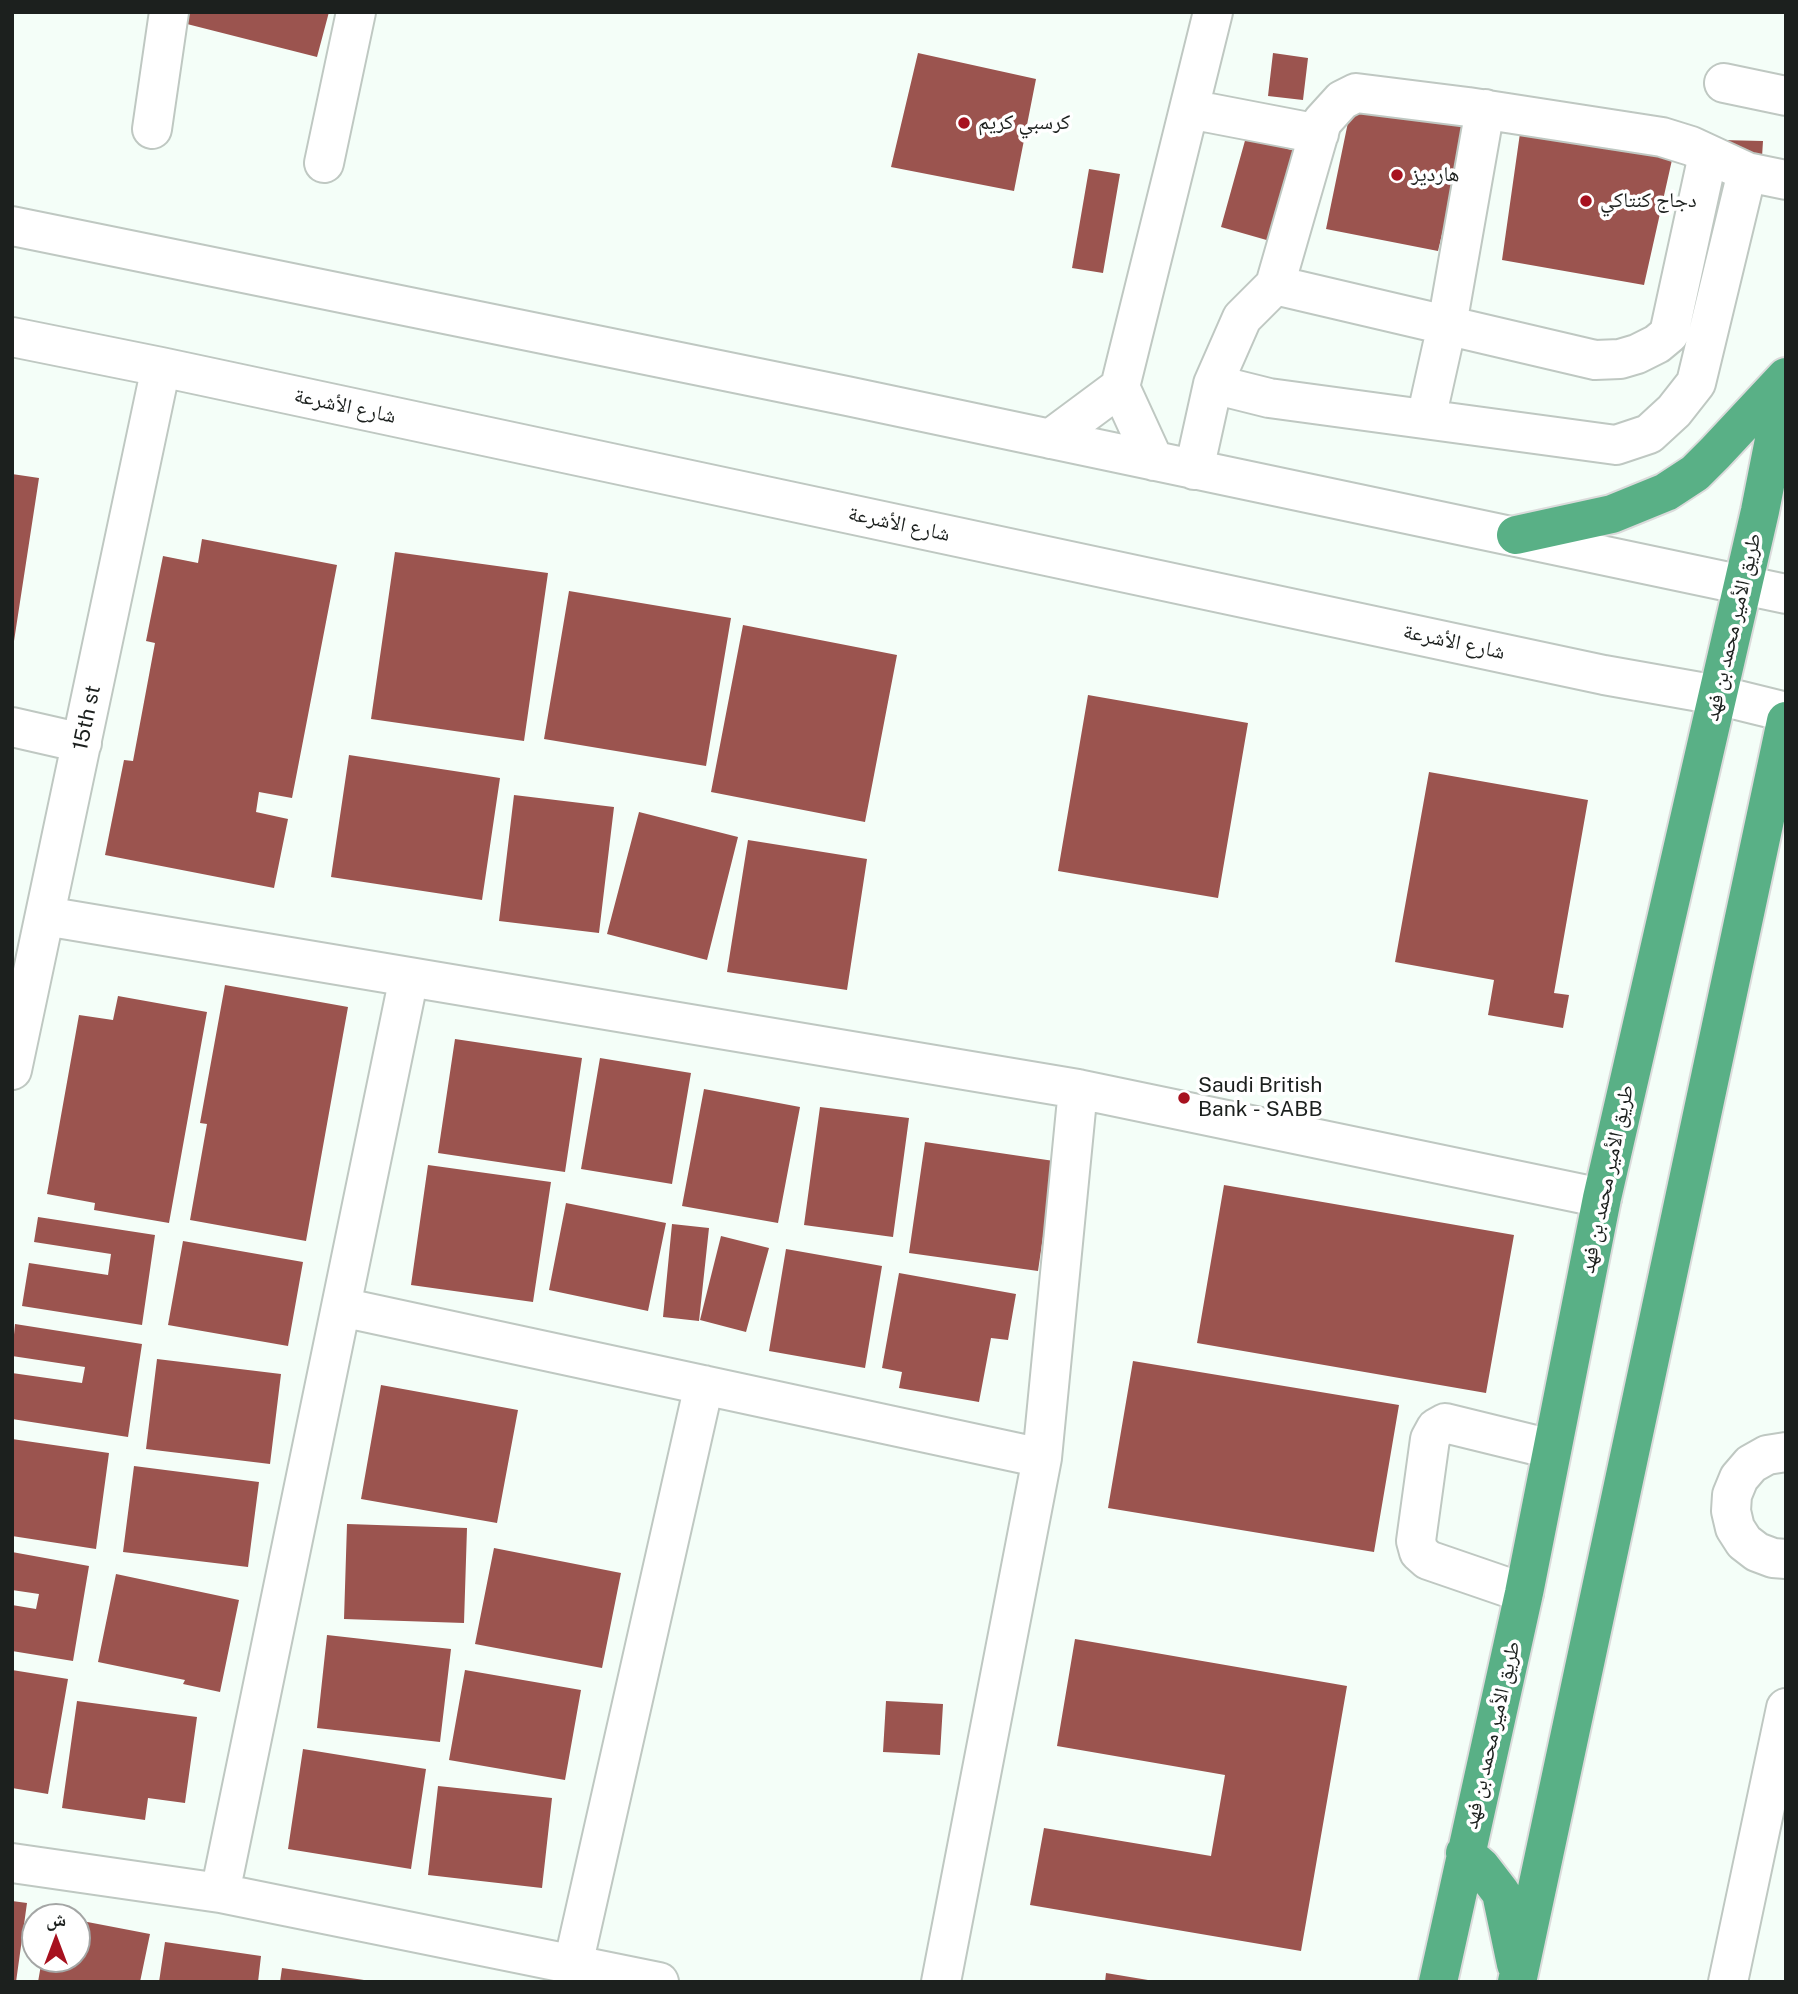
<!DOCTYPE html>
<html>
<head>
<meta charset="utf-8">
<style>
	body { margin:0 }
	#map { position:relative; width:1798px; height:1994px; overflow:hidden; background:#f4fef8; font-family:"Public Sans","Noto Naskh Arabic",sans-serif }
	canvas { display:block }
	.frame { position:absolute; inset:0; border:14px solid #1c201e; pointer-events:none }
	.north { position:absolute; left:21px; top:1903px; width:70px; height:70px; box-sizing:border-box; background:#fff; border:2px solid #a4a6a5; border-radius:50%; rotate:0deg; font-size:19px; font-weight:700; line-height:28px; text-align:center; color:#1c201e }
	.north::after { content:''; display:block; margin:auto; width:24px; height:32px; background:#a7111f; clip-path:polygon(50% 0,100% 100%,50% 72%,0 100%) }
</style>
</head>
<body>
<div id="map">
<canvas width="1798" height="1994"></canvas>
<div class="frame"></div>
<div class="north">ش</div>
</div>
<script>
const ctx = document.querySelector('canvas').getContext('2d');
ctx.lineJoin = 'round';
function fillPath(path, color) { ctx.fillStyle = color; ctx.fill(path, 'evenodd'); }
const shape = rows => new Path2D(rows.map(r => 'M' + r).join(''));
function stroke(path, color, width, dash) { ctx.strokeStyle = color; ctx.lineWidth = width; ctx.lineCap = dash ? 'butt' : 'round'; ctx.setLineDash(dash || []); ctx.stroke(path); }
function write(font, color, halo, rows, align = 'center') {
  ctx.font = font + ' "Public Sans","Noto Naskh Arabic",sans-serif'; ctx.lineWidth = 7; ctx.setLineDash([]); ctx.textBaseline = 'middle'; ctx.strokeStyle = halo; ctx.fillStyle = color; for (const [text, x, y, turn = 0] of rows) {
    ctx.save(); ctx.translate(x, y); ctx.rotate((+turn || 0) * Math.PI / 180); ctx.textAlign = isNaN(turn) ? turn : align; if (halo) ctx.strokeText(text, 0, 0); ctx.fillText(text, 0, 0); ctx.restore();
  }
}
fillPath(shape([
	[190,12,329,12,317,57,187,24],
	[918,53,1036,79,1014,191,891,167],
	[1273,53,1308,58,1303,100,1268,96],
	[1353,98,1469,121,1438,251,1326,229],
	[1522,119,1676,142,1644,285,1502,260],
	[1246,137,1302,153,1277,243,1221,227],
	[1721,140,1763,141,1762,157,1721,155],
	[1089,169,1120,174,1103,273,1072,268],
	[12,474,39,478,14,641,12,641],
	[202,539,337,565,292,798,259,792,256,812,288,819,274,888,105,855,124,760,133,761,155,643,146,641,163,556,198,563],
	[395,552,548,573,524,741,371,719],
	[569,591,731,618,706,766,544,739],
	[743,625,897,655,865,822,711,792],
	[1088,695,1248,723,1218,898,1058,871],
	[349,755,500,778,482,900,331,877],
	[1429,772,1588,800,1554,993,1569,995,1563,1028,1488,1015,1494,980,1395,962],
	[514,795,614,807,599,933,499,921],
	[639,812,738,837,707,960,607,934],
	[748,840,867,859,847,990,727,972],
	[225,985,348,1007,306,1241,190,1220,207,1124,200,1123],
	[118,996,207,1012,169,1223,94,1210,95,1203,47,1194,79,1015,113,1020],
	[455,1039,582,1058,565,1172,438,1153],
	[600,1058,691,1073,672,1184,581,1169],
	[704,1089,800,1107,778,1223,682,1206],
	[820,1107,909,1118,893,1237,804,1225],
	[925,1142,1054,1161,1038,1271,909,1253],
	[428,1165,551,1182,533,1302,411,1285],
	[1224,1185,1514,1235,1486,1393,1197,1343],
	[566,1203,666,1223,648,1311,549,1290],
	[38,1217,155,1235,142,1325,22,1306,29,1263,108,1275,111,1254,34,1242],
	[672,1224,709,1228,699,1321,663,1317],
	[721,1236,769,1248,746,1332,700,1320],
	[183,1241,303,1262,288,1346,168,1325],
	[786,1249,882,1266,865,1368,769,1351],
	[899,1273,1016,1294,1008,1340,991,1338,979,1402,899,1388,902,1372,882,1368],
	[15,1324,142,1344,128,1437,12,1419,12,1373,82,1383,85,1367,12,1356],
	[157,1359,281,1374,270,1464,146,1449],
	[1133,1361,1399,1405,1374,1552,1108,1508],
	[381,1385,518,1410,497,1523,361,1499],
	[12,1439,109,1453,96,1549,12,1536],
	[134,1466,259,1482,248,1567,123,1552],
	[347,1524,467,1528,464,1623,344,1619],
	[494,1548,621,1573,602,1668,475,1644],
	[12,1552,89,1566,73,1661,12,1651,12,1605,36,1609,39,1594,12,1590],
	[116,1574,239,1600,220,1692,183,1684,185,1680,98,1662],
	[327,1635,451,1649,440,1742,317,1728],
	[1075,1639,1347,1686,1301,1951,1030,1905,1044,1828,1211,1856,1225,1775,1057,1746],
	[12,1670,68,1679,48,1794,12,1788],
	[465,1670,581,1690,565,1780,449,1760],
	[77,1701,197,1717,185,1803,148,1798,145,1820,62,1808],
	[886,1701,943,1704,940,1755,883,1752],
	[303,1749,426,1769,411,1869,288,1849],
	[438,1786,552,1798,542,1888,428,1875],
	[12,1901,27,1903,16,1982,12,1982],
	[77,1920,150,1934,140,1982,38,1982,42,1959,77,1959],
	[165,1942,261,1956,258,1982,159,1982],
	[282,1968,364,1980,364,1982,280,1982],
	[1106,1973,1148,1980,1148,1982,1105,1982]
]), '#9b544f');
const minor = shape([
	[1724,83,1786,96],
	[1189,109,1319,134],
	[152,129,169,12],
	[324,163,356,12],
	[12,226,847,396,1786,594],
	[1275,285,1322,122,1342,100,1356,93,1468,107,1662,137,1691,146,1747,172,1786,180],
	[12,337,161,367,1604,675,1717,695,1786,712],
	[1213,384,1242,318,1275,285,1595,360,1620,359,1637,354,1657,344,1669,334,1708,155],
	[1120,387,1213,12],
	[1426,419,1447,325,1485,109],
	[1050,439,1120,387,1154,461],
	[1194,470,1213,384,1269,398,1616,445,1649,434,1674,411,1696,383,1747,172],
	[12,727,82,743],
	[45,916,1078,1089,1602,1198],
	[12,1070,161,367],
	[341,1307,1042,1458],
	[1786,1452,1767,1455,1751,1464,1739,1478,1732,1495,1731,1511,1735,1528,1744,1542,1757,1552,1773,1558,1786,1559],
	[1524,1593,1428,1560,1419,1552,1416,1541,1430,1439,1436,1428,1445,1423,1551,1449],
	[12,1863,220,1893,659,1982],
	[220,1893,409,977],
	[573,1965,704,1385],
	[941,1982,1042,1458,1078,1089],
	[1728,1982,1786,1708]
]);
const highway = shape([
	[1516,535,1612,514,1666,492,1695,473,1715,453,1786,377],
	[1465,1853,1481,1867,1501,1893,1516,1964],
	[1438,1982,1524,1593,1602,1198,1760,511,1786,379],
	[1517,1982,1786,721]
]);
stroke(minor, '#bfc8c2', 42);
stroke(highway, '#dbdbdb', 42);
stroke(minor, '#fff', 38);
stroke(highway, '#59b086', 38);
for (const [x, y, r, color] of [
	[964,123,7,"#a7111f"],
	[1397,175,7,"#a7111f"],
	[1586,201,7,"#a7111f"],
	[1184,1098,7,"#a7111f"]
]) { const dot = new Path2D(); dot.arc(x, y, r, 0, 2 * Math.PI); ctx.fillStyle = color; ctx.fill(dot); stroke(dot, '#fff', 2.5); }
write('21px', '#1c201e', '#fff', [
	["كرسبي كريم",978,123],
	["هارديز",1411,175],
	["دجاج كنتاكي",1600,201],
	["Saudi British",1198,1086],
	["Bank - SABB",1198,1110]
], 'left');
write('21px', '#1c201e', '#fff', [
	["شارع الأشرعة",345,406,12],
	["شارع الأشرعة",899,524,12],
	["طريق الأمير محمد بن فهد",1733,627,-77],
	["شارع الأشرعة",1454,642,12],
	["15th st",87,718,-78],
	["طريق الأمير محمد بن فهد",1607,1179,-78],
	["طريق الأمير محمد بن فهد",1492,1735,-77]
]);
</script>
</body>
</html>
